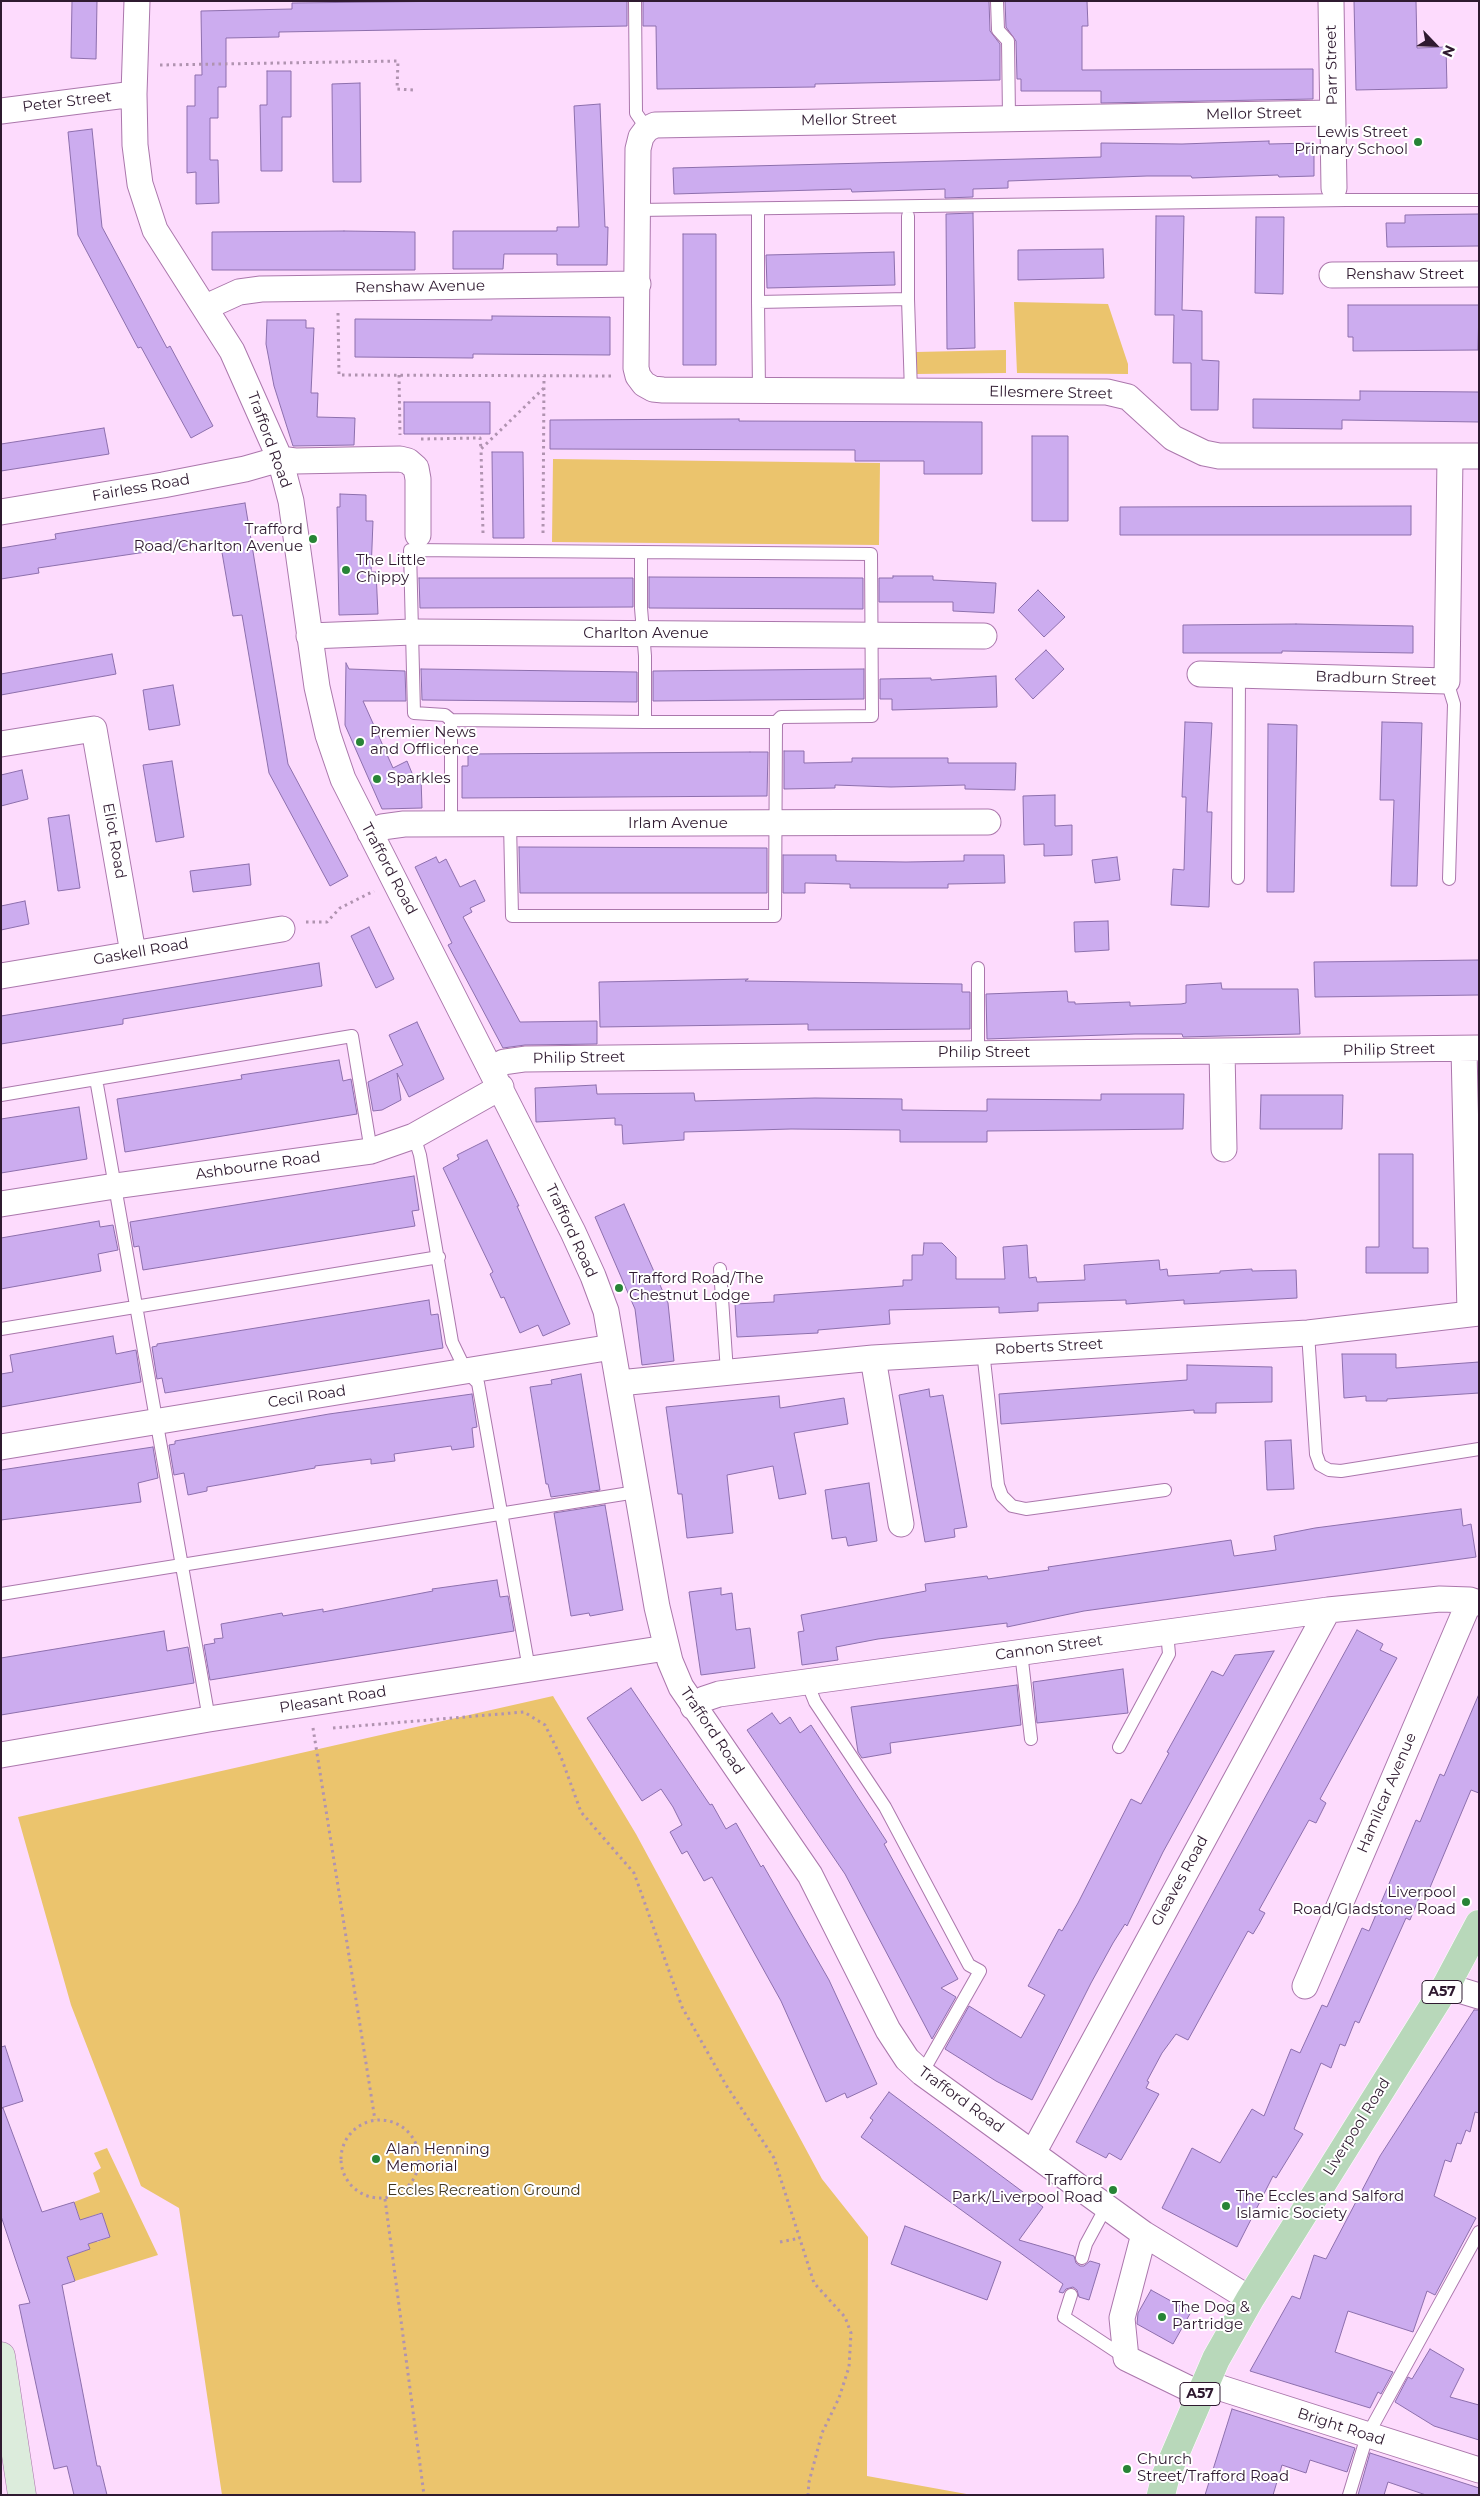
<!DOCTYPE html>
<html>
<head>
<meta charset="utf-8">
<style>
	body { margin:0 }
	#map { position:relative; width:1480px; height:2496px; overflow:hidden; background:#fddbfd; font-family:Montserrat,sans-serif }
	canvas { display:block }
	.frame { position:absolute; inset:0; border:2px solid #2f1a30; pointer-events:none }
	.north { position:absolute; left:1410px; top:20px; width:50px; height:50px; -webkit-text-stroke:4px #fff; paint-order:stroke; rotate:114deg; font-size:14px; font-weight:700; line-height:20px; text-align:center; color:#2f1a30 }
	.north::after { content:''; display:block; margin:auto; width:18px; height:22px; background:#2f1a30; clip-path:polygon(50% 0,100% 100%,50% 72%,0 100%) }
</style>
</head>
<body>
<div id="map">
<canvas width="1480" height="2496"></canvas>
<div class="frame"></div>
<div class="north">N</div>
</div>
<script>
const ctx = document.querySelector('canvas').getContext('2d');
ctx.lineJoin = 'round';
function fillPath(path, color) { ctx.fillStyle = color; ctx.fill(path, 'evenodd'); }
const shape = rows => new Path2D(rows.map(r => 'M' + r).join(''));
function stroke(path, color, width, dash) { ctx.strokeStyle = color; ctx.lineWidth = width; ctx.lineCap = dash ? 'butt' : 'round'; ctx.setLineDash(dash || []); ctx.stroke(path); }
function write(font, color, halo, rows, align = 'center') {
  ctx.font = font + ' Montserrat,sans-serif'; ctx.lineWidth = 4; ctx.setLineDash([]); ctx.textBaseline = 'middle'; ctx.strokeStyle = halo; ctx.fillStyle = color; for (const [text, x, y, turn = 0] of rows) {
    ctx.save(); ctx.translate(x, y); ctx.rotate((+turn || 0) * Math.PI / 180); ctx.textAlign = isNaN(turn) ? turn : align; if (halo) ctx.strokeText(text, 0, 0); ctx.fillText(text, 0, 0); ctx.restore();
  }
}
fillPath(shape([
	[1014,302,1108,304,1128,364,1128,374,1017,373],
	[1006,350,1006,373,916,374,916,352],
	[553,459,880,463,879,545,552,542],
	[553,1696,636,1834,822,2179,868,2237,867,2476,972,2495,222,2495,179,2208,141,2186,71,2005,18,1817],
	[107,2148,158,2255,75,2281,62,2242,76,2254,90,2249,85,2234,93,2231,97,2242,110,2237,101,2213,89,2217,91,2225,83,2228,74,2202,100,2192,93,2173,101,2168,94,2153]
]), '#ebc46d');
const building = shape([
	[72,1,97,1,96,59,71,58,72,1],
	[465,1,627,1,627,26,279,32,279,37,226,38,226,87,218,87,218,118,210,118,210,160,218,160,219,203,196,204,196,172,187,173,187,106,195,106,195,75,202,75,201,11,292,9,292,3,465,1],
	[643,1,989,1,990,31,1000,44,1000,80,815,84,815,87,657,89,656,26,643,26,643,1],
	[1005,1,1087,1,1088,26,1082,26,1082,70,1313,69,1313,99,1101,103,1101,91,1021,91,1021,79,1017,79,1016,41,1006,27,1005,1],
	[1354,1,1416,1,1417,48,1446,47,1447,88,1356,90,1354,1],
	[267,71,291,71,291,117,282,117,282,171,261,171,260,105,267,105,267,71],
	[360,83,361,182,333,182,332,84,360,83],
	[600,104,605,227,608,227,607,265,557,265,557,254,504,254,503,269,453,269,453,231,557,231,557,227,579,227,574,106,600,104],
	[92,129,102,227,167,348,170,346,213,426,191,438,141,347,138,348,78,235,68,132,92,129],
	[1269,141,1269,144,1314,143,1314,176,1279,177,1278,175,1192,178,1191,176,1147,176,1008,181,1008,188,973,189,973,197,945,198,945,189,852,192,851,189,674,194,673,168,1101,157,1101,143,1182,144,1269,141],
	[973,213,975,348,947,349,946,214,973,213],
	[1479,214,1479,246,1387,247,1386,223,1405,223,1405,215,1479,214],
	[1156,216,1184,216,1182,310,1202,311,1202,360,1219,361,1218,410,1191,410,1191,363,1173,363,1174,315,1155,315,1156,216],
	[1256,217,1284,217,1283,294,1255,293,1256,217],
	[344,231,415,232,415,270,212,270,212,232,344,231],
	[683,234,716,234,716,365,683,365,683,234],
	[1103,249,1104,278,1018,280,1018,250,1103,249],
	[894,252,895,285,767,288,766,255,894,252],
	[1348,305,1479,305,1478,350,1353,351,1353,337,1348,337,1348,305],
	[492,316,610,317,610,355,473,354,473,358,355,357,355,319,492,320,492,316],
	[267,320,306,320,306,328,314,328,311,393,318,393,317,417,355,418,354,445,293,446,274,386,266,344,267,320],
	[1360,391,1479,392,1479,422,1342,420,1342,429,1253,428,1253,399,1360,400,1360,391],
	[404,402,490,402,490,434,404,434,404,402],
	[739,419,739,421,982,422,982,474,924,474,924,461,855,461,855,450,550,449,550,420,739,419],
	[104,428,109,454,1,471,1,444,104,428],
	[1032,436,1068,436,1068,521,1032,521,1032,436],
	[492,452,523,452,524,538,493,538,492,452],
	[340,494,366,495,366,521,373,521,371,572,376,572,378,614,339,615,337,507,340,507,340,494],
	[245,503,288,764,348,876,330,886,269,773,242,615,233,616,220,541,38,568,39,573,1,579,1,548,56,539,55,534,245,503],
	[1411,506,1411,535,1120,535,1120,507,1411,506],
	[893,576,933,576,933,580,996,583,994,613,953,611,953,602,879,602,879,578,893,578,893,576],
	[649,577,863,578,863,609,649,608,649,577],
	[419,578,633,578,633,607,420,608,419,578],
	[1038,590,1065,617,1044,637,1018,610,1038,590],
	[1296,624,1413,626,1413,653,1282,651,1282,653,1183,653,1183,625,1296,624],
	[1046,650,1064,669,1033,699,1015,679,1046,650],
	[112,654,116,674,1,695,1,674,112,654],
	[346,663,349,669,405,671,406,701,363,701,393,768,407,761,414,778,421,778,422,808,382,809,345,725,346,663],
	[421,669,637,672,637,702,422,700,421,669],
	[864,669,864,699,653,701,653,671,864,669],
	[996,676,997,707,892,710,892,699,880,699,880,679,931,678,931,680,996,676],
	[173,685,180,725,149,730,143,690,173,685],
	[1185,722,1212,723,1207,812,1212,812,1209,907,1171,905,1173,869,1184,870,1186,797,1182,797,1185,722],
	[1382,722,1422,723,1417,886,1391,886,1394,800,1380,800,1382,722],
	[1268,724,1297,725,1294,892,1267,892,1268,724],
	[784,751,804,751,804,763,852,762,852,758,948,758,948,763,1016,763,1015,790,965,789,965,785,891,787,835,785,835,788,784,789,784,751],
	[750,752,768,752,767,796,462,798,462,766,468,766,468,754,750,752],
	[172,761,184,837,156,842,143,765,172,761],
	[22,770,28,799,1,806,1,775,22,770],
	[1055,795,1055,826,1072,825,1072,855,1044,856,1044,844,1024,845,1023,796,1055,795],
	[69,815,80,888,58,891,48,818,69,815],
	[519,847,767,848,767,893,520,893,519,847],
	[783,855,836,855,836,861,906,862,964,861,964,855,1004,855,1005,883,948,884,948,888,850,888,850,884,805,883,805,893,783,893,783,855],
	[436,857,439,863,446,859,460,887,475,880,485,901,470,908,472,912,463,917,520,1022,597,1021,597,1044,525,1045,503,1048,448,945,452,943,415,867,436,857],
	[1117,857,1120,880,1095,883,1092,860,1117,857],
	[249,864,251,885,193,892,190,871,249,864],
	[25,901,29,924,1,930,1,906,25,901],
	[1108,921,1109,950,1075,952,1074,922,1108,921],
	[369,927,394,979,376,988,351,936,369,927],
	[1479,960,1479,995,1315,997,1314,962,1479,960],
	[319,963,322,986,123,1019,123,1024,1,1044,1,1016,319,963],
	[748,979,745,981,962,984,962,992,970,992,970,1029,808,1030,808,1024,600,1027,599,982,748,979],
	[1221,983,1222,989,1298,989,1300,1034,1183,1037,1182,1034,1135,1034,987,1039,986,994,1067,991,1068,1002,1075,1002,1075,1004,1130,1002,1130,1006,1181,1004,1186,1003,1186,985,1221,983],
	[417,1022,444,1079,409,1097,397,1073,401,1100,382,1110,373,1111,368,1082,403,1065,389,1035,417,1022],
	[339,1060,343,1081,351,1079,357,1114,125,1152,117,1099,242,1079,241,1075,339,1060],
	[596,1085,597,1094,694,1093,695,1101,815,1098,902,1099,902,1110,987,1111,987,1099,1101,1100,1101,1094,1184,1094,1183,1129,987,1131,987,1142,900,1142,900,1130,791,1129,684,1132,684,1140,623,1144,622,1125,615,1125,615,1118,536,1122,535,1088,596,1085],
	[1261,1095,1343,1095,1342,1129,1260,1129,1261,1095],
	[79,1107,87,1159,1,1173,1,1119,79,1107],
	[487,1140,519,1206,517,1206,570,1324,543,1336,538,1325,520,1333,504,1297,501,1298,490,1274,493,1272,443,1168,459,1159,457,1155,487,1140],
	[1379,1154,1413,1154,1413,1248,1428,1248,1428,1273,1366,1273,1366,1247,1379,1247,1379,1154],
	[414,1176,419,1210,412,1211,415,1226,143,1270,139,1246,134,1247,130,1222,414,1176],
	[624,1204,668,1303,674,1361,642,1365,635,1309,595,1217,624,1204],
	[99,1221,100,1227,113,1225,118,1250,98,1254,101,1271,1,1289,1,1238,99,1221],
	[924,1243,942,1243,956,1257,956,1279,1005,1279,1003,1247,1027,1245,1029,1278,1036,1277,1037,1282,1085,1280,1084,1265,1159,1260,1160,1270,1167,1269,1168,1276,1220,1273,1220,1271,1252,1269,1252,1271,1296,1270,1297,1298,1184,1304,1184,1300,1126,1304,1126,1300,1038,1303,1038,1311,999,1313,999,1307,889,1310,890,1324,818,1330,818,1333,737,1337,735,1304,774,1302,774,1295,903,1286,903,1280,912,1280,912,1255,923,1255,924,1243],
	[429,1300,431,1315,438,1314,443,1348,165,1393,162,1378,157,1379,152,1347,157,1346,157,1344,429,1300],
	[113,1336,116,1354,136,1350,141,1382,1,1407,1,1374,13,1372,10,1355,113,1336],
	[1342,1354,1396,1354,1396,1368,1479,1362,1479,1393,1387,1399,1387,1401,1366,1401,1366,1396,1344,1398,1342,1354],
	[1187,1365,1272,1367,1272,1402,1216,1403,1216,1413,1194,1413,1194,1410,1001,1424,999,1394,1187,1380,1187,1365],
	[581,1374,600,1490,551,1497,548,1484,546,1484,530,1387,552,1384,551,1380,581,1374],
	[929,1389,930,1397,943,1395,967,1527,954,1529,955,1537,925,1542,899,1395,929,1389],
	[472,1394,477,1427,472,1428,474,1447,452,1450,451,1446,394,1454,395,1461,371,1464,371,1459,315,1466,315,1468,207,1487,207,1491,188,1495,184,1473,174,1475,169,1445,175,1444,175,1441,329,1414,472,1394],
	[779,1396,780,1408,844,1398,848,1424,794,1433,806,1494,779,1499,773,1466,727,1475,733,1533,687,1538,682,1494,678,1494,666,1407,779,1396],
	[1291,1440,1294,1489,1267,1490,1265,1441,1291,1440],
	[153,1447,158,1478,138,1483,141,1502,1,1520,1,1470,153,1447],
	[869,1483,877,1541,848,1546,846,1537,832,1539,825,1490,869,1483],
	[605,1505,623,1610,590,1616,589,1613,571,1616,554,1513,605,1505],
	[1461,1509,1463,1526,1471,1524,1476,1557,1084,1611,1007,1627,1007,1623,878,1639,836,1647,838,1660,802,1665,798,1632,804,1631,801,1615,926,1591,925,1584,987,1576,988,1579,1049,1570,1048,1567,1231,1540,1234,1556,1276,1550,1274,1536,1315,1528,1461,1509],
	[497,1580,500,1597,508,1596,514,1631,210,1680,204,1645,215,1643,214,1639,223,1638,221,1624,282,1613,283,1616,323,1609,323,1612,433,1591,432,1589,497,1580],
	[721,1588,721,1595,732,1593,736,1630,750,1628,755,1668,701,1675,689,1592,721,1588],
	[1357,1630,1383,1644,1380,1650,1397,1658,1320,1799,1326,1803,1316,1823,1309,1820,1259,1910,1265,1913,1259,1924,1253,1934,1248,1931,1188,2040,1176,2034,1162,2053,1147,2081,1149,2082,1146,2088,1159,2094,1121,2160,1109,2153,1106,2158,1076,2142,1357,1630],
	[164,1631,167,1651,188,1647,194,1683,1,1715,1,1658,164,1631],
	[1274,1651,1163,1852,1127,1926,1125,1924,1113,1943,1091,1983,1032,2100,996,2081,945,2049,969,2006,1021,2038,1045,1995,1028,1986,1039,1966,1059,1929,1062,1931,1078,1903,1131,1799,1141,1804,1169,1753,1167,1752,1212,1671,1223,1676,1235,1655,1274,1651],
	[1123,1669,1128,1713,1037,1723,1033,1682,1123,1669],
	[1017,1685,1021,1725,890,1743,891,1753,862,1758,858,1752,851,1707,1017,1685],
	[631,1688,710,1805,712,1804,726,1829,736,1823,761,1867,763,1865,829,1980,877,2084,847,2098,845,2093,826,2102,781,2001,712,1877,704,1881,687,1851,682,1854,670,1832,682,1825,673,1807,661,1789,642,1801,587,1718,631,1688],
	[1479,1694,1479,1793,1471,1790,1426,1897,1420,1895,1410,1920,1406,1918,1359,2023,1355,2021,1345,2046,1340,2044,1331,2068,1321,2063,1294,2129,1303,2134,1276,2178,1273,2176,1237,2247,1162,2208,1192,2148,1220,2163,1252,2109,1264,2116,1291,2049,1300,2053,1322,2005,1327,2007,1362,1928,1369,1931,1416,1820,1420,1822,1440,1774,1444,1776,1479,1694],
	[772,1713,780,1724,790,1717,800,1733,811,1725,887,1842,884,1844,958,1979,941,1988,956,1997,932,2039,845,1874,747,1730,772,1713],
	[1474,2010,1479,2010,1479,2113,1475,2112,1470,2132,1466,2130,1461,2144,1457,2143,1451,2162,1445,2160,1434,2196,1476,2218,1435,2295,1427,2291,1413,2332,1348,2311,1335,2352,1393,2372,1381,2394,1378,2392,1370,2408,1250,2371,1292,2296,1300,2299,1314,2255,1326,2259,1380,2156,1474,2010],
	[5,2046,23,2101,1,2108,1,2047,5,2046],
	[889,2092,1043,2207,1019,2240,1074,2256,1076,2263,1080,2266,1084,2266,1090,2261,1100,2264,1089,2300,1079,2297,1077,2290,1073,2287,1066,2289,1063,2293,1059,2292,1063,2284,861,2137,873,2120,870,2118,889,2092],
	[3,2108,42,2212,74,2202,80,2220,102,2213,110,2237,88,2244,90,2249,67,2257,75,2281,62,2285,97,2466,100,2466,107,2495,74,2495,67,2466,54,2469,19,2305,30,2303,1,2216,1,2109,3,2108],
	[905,2226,1001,2262,987,2300,891,2264,905,2226],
	[1151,2290,1191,2312,1173,2344,1137,2324,1138,2313,1151,2290],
	[1430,2349,1464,2369,1450,2397,1479,2405,1479,2440,1434,2426,1395,2402,1408,2377,1412,2379,1430,2349],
	[1232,2409,1355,2448,1347,2472,1310,2460,1306,2473,1282,2465,1273,2495,1205,2495,1232,2409],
	[1370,2453,1479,2488,1479,2495,1426,2495,1388,2482,1384,2495,1358,2495,1370,2453]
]);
fillPath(building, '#ccacef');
stroke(building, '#8d6fad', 1);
const lane = shape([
	[635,1,636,113,647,129],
	[997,1,998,30,1008,41,1009,117],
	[758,209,758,302],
	[638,210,1346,200,1479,200],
	[908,216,908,299],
	[759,391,758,302,908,299,911,392],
	[410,550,871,554,872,716,781,717,776,722,645,722,451,720,445,715,414,713,410,550],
	[641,553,641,608,645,656,645,722],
	[1447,681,1454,704,1449,879],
	[451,823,451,720],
	[510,823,512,916,775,916,776,722],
	[1238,878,1239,675],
	[978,1052,978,968],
	[96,1079,209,1719],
	[1,1095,352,1036,371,1151],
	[414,1136,420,1155,452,1342,466,1371,478,1383,529,1669],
	[720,1269,727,1372],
	[1,1329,439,1257],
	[1308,1333,1316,1454,1320,1465,1329,1470,1341,1471,1479,1449],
	[983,1351,998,1485,1002,1496,1012,1506,1026,1509,1165,1490],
	[1,1594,636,1492],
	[1021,1652,1031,1739],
	[807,1682,815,1702,885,1807,969,1965,980,1971,922,2073],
	[1119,1747,1169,1654,1167,1632],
	[1082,2258,1086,2244,1106,2207],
	[1071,2295,1064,2317,1126,2358],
	[1349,2495,1367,2436,1479,2232]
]);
const street = shape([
	[137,1,134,94,135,145,140,184,155,230,232,351,280,459,291,501,317,687,328,735,343,779,573,1232,593,1276,606,1311,657,1607,670,1661,681,1687,810,1875,888,2030,907,2059,922,2073,1144,2234,1250,2299],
	[1331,1,1334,188],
	[1,111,134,94],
	[1332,113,655,125,647,129,641,137,638,149,636,368,638,376,644,384,653,389,663,390,1107,392,1128,397,1173,438,1204,453,1219,456,1479,456],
	[1332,275,1479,274],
	[206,307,239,292,261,289,638,284],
	[1,512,163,485,245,469,280,459,295,461,400,459,408,461,416,468,418,479,418,535],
	[309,636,413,632,984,636],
	[1200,674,1447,681,1450,456],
	[1,744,94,729,133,953],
	[370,833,382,827,404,824,988,822],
	[1,976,282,929],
	[1464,1049,1470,1313],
	[1222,1051,1224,1149],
	[491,1069,504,1062,525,1059,1479,1048],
	[1,1204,115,1186,371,1151,414,1136,501,1087],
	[873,1358,901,1524],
	[619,1383,873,1358,1308,1333,1479,1313],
	[1,1447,612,1347],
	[693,1707,704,1699,719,1694,1328,1610,1440,1599,1470,1600,1479,1603],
	[1,1755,209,1719,666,1648],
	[1305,1986,1470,1600],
	[1446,1986,1479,1996],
	[1033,2153,1328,1610],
	[1144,2234,1122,2318,1126,2358,1200,2394],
	[1205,2383,1479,2470]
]);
const secondary = shape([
	[1,2356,22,2495]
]);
const primary = shape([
	[1161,2495,1166,2475,1216,2359,1250,2299,1446,1986,1479,1924]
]);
stroke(lane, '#ab77ac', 14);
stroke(street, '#ab77ac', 27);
stroke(secondary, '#ab77ac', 29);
stroke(primary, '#fff', 29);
stroke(shape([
	[160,65,398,61,397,89,413,90],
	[338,313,339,375,613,376],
	[399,375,400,435],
	[421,439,480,438,481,449],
	[483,533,481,449,544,388],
	[543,533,544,376],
	[306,922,327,922,340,908,374,891],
	[313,1728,375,2120],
	[333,1728,524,1712,545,1725,561,1757,581,1812,634,1873,682,2007,726,2085,774,2158,814,2283,845,2317,851,2333,849,2367,839,2398,822,2433,809,2482,808,2495],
	'341 2159a39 39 0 1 1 78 0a39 39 0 1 1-78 0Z',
	[385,2199,424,2495],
	[780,2242,800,2238]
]), '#b093b0', 3, [2.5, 4]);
stroke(lane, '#fff', 12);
stroke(street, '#fff', 25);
stroke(secondary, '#dcecdc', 28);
stroke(primary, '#b8d8ba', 28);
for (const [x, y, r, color] of [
	[1418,142,5,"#278436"],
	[313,539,5,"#278436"],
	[346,570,5,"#278436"],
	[360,742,5,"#278436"],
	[377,779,5,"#278436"],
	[619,1288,5,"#278436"],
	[1466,1902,5,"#278436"],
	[376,2159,5,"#278436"],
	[1113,2190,5,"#278436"],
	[1226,2206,5,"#278436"],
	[1162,2317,5,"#278436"],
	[1127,2469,5,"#278436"]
]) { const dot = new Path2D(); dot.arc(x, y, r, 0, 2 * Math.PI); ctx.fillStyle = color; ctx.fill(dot); stroke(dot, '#fff', 2); }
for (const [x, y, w] of [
	[1442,1992,40],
	[1200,2394,40]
]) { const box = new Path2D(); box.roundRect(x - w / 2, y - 11.5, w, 23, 4); ctx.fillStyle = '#fff'; ctx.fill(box); stroke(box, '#2f1a30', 1); }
write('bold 14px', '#2f1a30', null, [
	["A57",1442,1992],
	["A57",1200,2394]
]);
write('15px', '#2f1a30', '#fff', [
	["Parr Street",1332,65,-91],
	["Peter Street",67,102,-7],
	["Mellor Street",1254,114,-1],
	["Mellor Street",849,120,-1],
	["Renshaw Street",1405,275],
	["Renshaw Avenue",420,287,-1],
	["Ellesmere Street",1051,393,1],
	["Trafford Road",269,440,70],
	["Fairless Road",141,488,-10],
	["Charlton Avenue",646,634],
	["Bradburn Street",1376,679,2],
	["Irlam Avenue",678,824],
	["Eliot Road",114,841,80],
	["Trafford Road",389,869,62],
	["Gaskell Road",141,952,-10],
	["Philip Street",1389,1050,-1],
	["Philip Street",984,1053],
	["Philip Street",579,1058,-1],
	["Ashbourne Road",258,1166,-8],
	["Trafford Road",571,1231,65],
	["Roberts Street",1049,1347,-3],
	["Cecil Road",307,1397,-9],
	["Cannon Street",1049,1648,-8],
	["Pleasant Road",333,1700,-9],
	["Trafford Road",712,1731,56],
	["Hamilcar Avenue",1387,1793,-67],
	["Gleaves Road",1180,1881,-61],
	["Trafford Road",961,2100,36],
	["Liverpool Road",1357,2127,-58],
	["Bright Road",1341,2427,18]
]);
write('15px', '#2f1a30', '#fff', [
	["Lewis Street",1408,133,"right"],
	["Primary School",1408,150,"right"],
	["Trafford",303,530,"right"],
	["Road/Charlton Avenue",303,547,"right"],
	["The Little",356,561],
	["Chippy",356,578],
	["Premier News",370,733],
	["and Offlicence",370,750],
	["Sparkles",387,779],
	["Trafford Road/The",629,1279],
	["Chestnut Lodge",629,1296],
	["Liverpool",1456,1893,"right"],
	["Road/Gladstone Road",1456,1910,"right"],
	["Alan Henning",386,2150],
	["Memorial",386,2167],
	["Trafford",1103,2181,"right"],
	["Park/Liverpool Road",1103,2198,"right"],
	["The Eccles and Salford",1236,2197],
	["Islamic Society",1236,2214],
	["The Dog &",1172,2308],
	["Partridge",1172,2325],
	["Church",1137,2460],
	["Street/Trafford Road",1137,2477]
], 'left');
write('15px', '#413720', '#fff', [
	["Eccles Recreation Ground",484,2191]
]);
</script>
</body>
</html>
